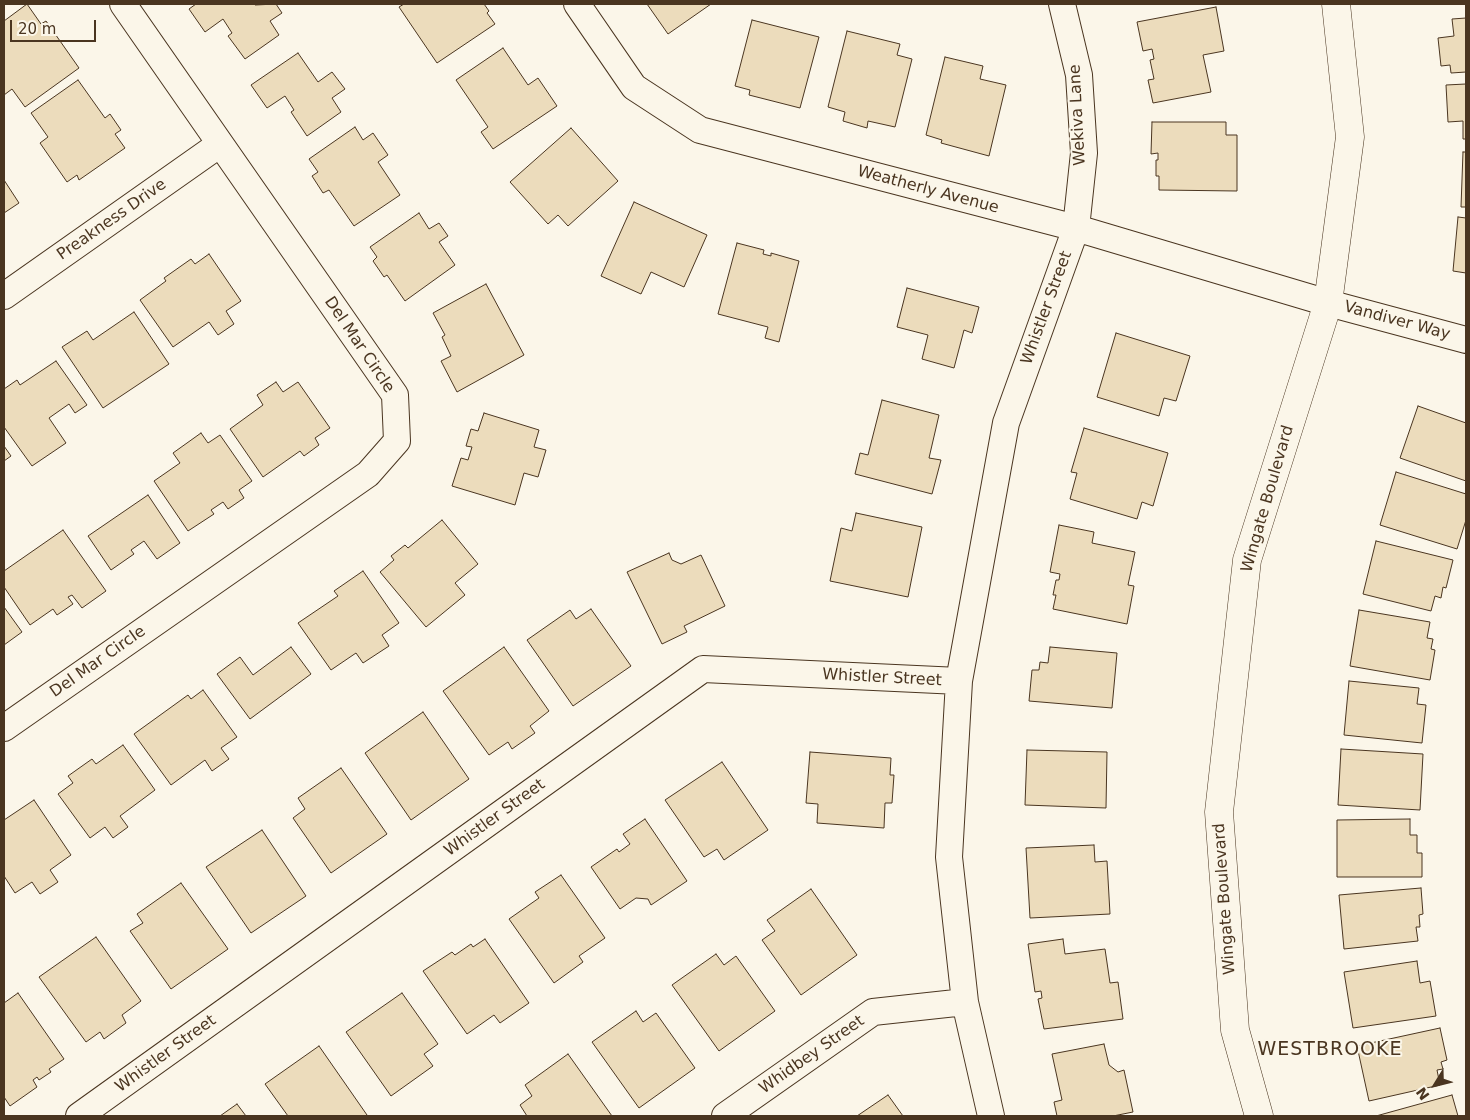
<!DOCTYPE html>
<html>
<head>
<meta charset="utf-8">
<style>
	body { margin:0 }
	#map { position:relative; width:1470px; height:1120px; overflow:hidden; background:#fbf6e9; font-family:"DejaVu Sans",sans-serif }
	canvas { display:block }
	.frame { position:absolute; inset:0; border:5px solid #4a3520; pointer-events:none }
	.north { position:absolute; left:1410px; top:1060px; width:50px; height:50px; -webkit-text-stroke:4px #fbf6e9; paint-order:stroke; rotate:234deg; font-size:14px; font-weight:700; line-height:20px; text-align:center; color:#4a3520 }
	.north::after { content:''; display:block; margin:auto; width:18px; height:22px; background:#4a3520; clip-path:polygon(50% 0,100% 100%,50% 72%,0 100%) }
	.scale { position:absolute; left:10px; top:20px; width:86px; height:22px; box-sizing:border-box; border:2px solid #4a3520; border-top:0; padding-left:6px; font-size:15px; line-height:18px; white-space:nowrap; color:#4a3520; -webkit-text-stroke:4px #fbf6e9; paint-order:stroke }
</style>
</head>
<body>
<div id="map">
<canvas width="1470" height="1120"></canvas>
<div class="frame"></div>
<div class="north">N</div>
<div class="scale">20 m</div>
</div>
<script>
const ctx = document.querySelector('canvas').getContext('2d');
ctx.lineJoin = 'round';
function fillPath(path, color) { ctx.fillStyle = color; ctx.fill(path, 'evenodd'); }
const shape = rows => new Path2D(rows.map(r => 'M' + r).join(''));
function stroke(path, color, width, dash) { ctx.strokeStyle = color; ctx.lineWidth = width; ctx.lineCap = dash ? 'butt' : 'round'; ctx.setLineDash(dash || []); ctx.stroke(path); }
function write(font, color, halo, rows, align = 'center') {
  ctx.font = font + ' "DejaVu Sans",sans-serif'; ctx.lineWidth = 4; ctx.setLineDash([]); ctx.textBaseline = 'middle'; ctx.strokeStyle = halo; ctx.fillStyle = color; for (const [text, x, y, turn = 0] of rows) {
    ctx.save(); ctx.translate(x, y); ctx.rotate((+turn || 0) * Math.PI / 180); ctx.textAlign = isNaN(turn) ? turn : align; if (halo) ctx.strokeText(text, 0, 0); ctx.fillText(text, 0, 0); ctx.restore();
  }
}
const building = shape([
	[27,4,41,24,46,21,79,68,25,107,12,89,4,95,4,21,27,4],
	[196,4,254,4,255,5,276,4,282,13,270,21,279,35,245,59,228,36,232,33,223,19,205,32,189,9,196,4],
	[404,4,484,4,489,11,487,13,495,24,437,63,399,7,404,4],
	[647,4,711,4,668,34,647,4],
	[1216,7,1224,51,1203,55,1211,92,1153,103,1148,80,1154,79,1150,60,1154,59,1152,49,1143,51,1137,22,1216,7],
	[1466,18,1466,72,1451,73,1450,65,1441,66,1438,38,1454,36,1452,19,1466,18],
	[752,20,819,37,800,108,749,95,750,90,735,86,752,20],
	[847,31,900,44,897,55,912,59,895,127,868,121,867,128,843,121,845,112,828,107,847,31],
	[503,48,528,85,538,78,557,106,493,149,481,132,488,127,456,80,503,48],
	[298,53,318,82,332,72,345,89,332,98,341,112,307,136,291,112,294,110,285,96,267,108,251,85,298,53],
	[945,57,983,66,980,79,1006,85,989,156,941,143,942,140,926,135,945,57],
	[78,80,105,118,110,114,121,130,115,134,125,148,79,180,77,175,67,182,40,143,48,137,31,113,78,80],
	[1466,84,1466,139,1463,139,1463,121,1448,122,1446,85,1466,84],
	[1152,122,1226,122,1226,135,1237,135,1237,191,1159,190,1159,176,1156,176,1156,160,1158,160,1158,153,1151,154,1152,122],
	[355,127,363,140,373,133,388,155,378,162,400,195,354,226,329,190,323,193,312,176,318,172,309,159,355,127],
	[571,128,618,181,568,226,558,215,548,224,510,182,571,128],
	[1463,152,1466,152,1466,207,1461,207,1463,152],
	[4,180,19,203,4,213,4,180],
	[634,202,707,235,684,287,651,272,641,294,601,276,634,202],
	[419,213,429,229,439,223,448,236,439,242,455,265,405,301,387,275,384,277,373,261,377,257,370,247,419,213],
	[1458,217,1466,218,1466,273,1453,271,1458,217],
	[737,243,764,250,763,254,771,256,771,253,799,261,779,342,765,338,768,327,718,314,737,243],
	[209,254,241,301,226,311,234,324,218,335,209,322,173,347,140,300,166,281,164,278,191,259,195,264,209,254],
	[486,284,524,355,457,392,441,361,451,356,442,337,445,335,433,313,486,284],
	[907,288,979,307,972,333,964,330,954,368,922,359,928,335,897,327,907,288],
	[134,312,169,364,103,408,62,347,87,331,93,340,134,312],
	[1116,333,1190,356,1176,401,1164,398,1159,416,1097,397,1116,333],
	[56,361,87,405,75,413,69,404,49,418,66,443,32,466,4,427,4,389,17,380,20,385,56,361],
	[276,382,283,392,298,382,330,428,315,438,319,445,304,456,300,451,263,477,230,429,263,405,257,395,276,382],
	[882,400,939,415,929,458,941,460,932,494,855,474,860,453,868,455,882,400],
	[1418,406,1466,423,1466,481,1400,458,1418,406],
	[484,413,539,430,534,447,546,450,538,477,524,473,515,505,452,486,461,458,468,460,472,447,466,446,471,429,478,431,484,413],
	[1084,428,1168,453,1153,506,1142,502,1137,519,1070,499,1077,473,1071,472,1084,428],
	[201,433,208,443,220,435,252,481,239,490,244,498,228,509,223,502,211,510,214,514,188,531,154,481,180,463,173,453,201,433],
	[4,446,11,456,4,461,4,446],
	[1396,472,1466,494,1466,520,1457,549,1380,525,1396,472],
	[148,495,180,543,157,559,144,541,131,550,134,554,111,570,88,536,148,495],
	[856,513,922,527,908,597,830,581,841,528,852,531,856,513],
	[442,520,478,564,455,583,465,595,426,627,380,572,394,560,391,556,405,545,408,548,442,520],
	[1059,525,1094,532,1092,543,1135,552,1128,585,1134,586,1127,624,1053,609,1056,595,1053,595,1056,580,1059,580,1060,574,1050,572,1059,525],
	[63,530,106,591,82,608,72,595,68,597,73,604,57,615,53,609,30,625,4,587,4,571,63,530],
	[1376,541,1453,560,1446,588,1443,587,1441,598,1435,596,1431,611,1363,594,1376,541],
	[669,553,672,560,681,564,701,555,725,606,684,626,687,632,662,644,627,572,669,553],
	[363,571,399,623,382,635,389,646,363,663,356,653,331,670,298,623,338,596,334,591,363,571],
	[4,607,22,632,4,645,4,607],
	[591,609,631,666,573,706,527,640,570,610,576,619,591,609],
	[1359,610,1430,622,1427,638,1433,639,1431,649,1435,650,1430,680,1350,666,1359,610],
	[291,647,311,674,250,719,217,674,240,657,253,675,291,647],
	[504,647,549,711,530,726,535,733,512,749,508,742,489,755,443,691,504,647],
	[1050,647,1117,653,1112,708,1029,701,1032,670,1039,670,1040,662,1048,663,1050,647],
	[1349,681,1419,688,1417,704,1426,705,1422,743,1344,735,1349,681],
	[203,690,237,737,221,748,229,759,212,771,205,760,171,785,134,734,188,695,191,699,203,690],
	[423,712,469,779,411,820,365,753,423,712],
	[123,745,155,790,120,816,128,827,113,838,105,827,90,838,58,794,73,783,68,776,92,759,96,764,123,745],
	[1341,749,1423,754,1420,810,1338,805,1341,749],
	[1027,750,1107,752,1106,808,1025,805,1027,750],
	[810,752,891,758,890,775,894,775,892,803,885,803,884,828,817,823,818,804,806,803,810,752],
	[722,762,768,830,724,860,717,849,704,857,665,800,722,762],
	[341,768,387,834,331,873,293,818,305,809,298,798,341,768],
	[34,800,71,855,50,870,58,882,40,894,32,882,15,893,4,876,4,820,34,800],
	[645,819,687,881,651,905,648,899,636,898,620,909,591,867,617,849,619,852,630,844,623,834,645,819],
	[1410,819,1410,835,1417,835,1417,853,1422,853,1422,877,1337,877,1337,820,1410,819],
	[262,830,306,896,251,933,206,867,262,830],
	[1094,845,1095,862,1107,861,1110,914,1030,918,1026,848,1094,845],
	[561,875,605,938,579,956,583,962,554,983,509,919,539,898,535,892,561,875],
	[181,883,228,949,171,989,130,931,143,923,137,914,181,883],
	[1421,888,1423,914,1419,915,1420,927,1416,927,1418,941,1344,949,1339,895,1421,888],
	[811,889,857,955,801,995,762,940,775,931,767,920,811,889],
	[96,937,141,1001,122,1015,126,1023,104,1039,100,1032,86,1042,39,977,96,937],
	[485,939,529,1003,500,1023,494,1015,467,1034,423,971,452,952,455,955,471,944,473,947,485,939],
	[1063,939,1065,954,1105,949,1110,983,1118,982,1123,1019,1044,1029,1038,999,1042,998,1041,991,1035,992,1028,944,1063,939],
	[716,954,724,965,736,956,775,1011,719,1051,672,985,716,954],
	[1417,961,1420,983,1430,981,1436,1016,1353,1028,1344,972,1417,961],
	[18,993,64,1059,49,1069,51,1072,39,1080,37,1077,33,1080,37,1087,10,1106,4,1097,4,1003,18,993],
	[402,993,438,1044,424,1054,433,1066,391,1096,346,1032,402,993],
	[636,1011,643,1022,656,1013,695,1068,639,1108,592,1042,636,1011],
	[1440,1028,1447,1060,1441,1062,1443,1069,1437,1070,1440,1085,1369,1101,1357,1046,1440,1028],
	[1104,1044,1109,1065,1118,1072,1124,1070,1133,1112,1113,1116,1057,1116,1054,1102,1062,1100,1052,1054,1104,1044],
	[319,1046,367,1115,365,1116,288,1116,265,1084,319,1046],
	[568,1054,612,1116,527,1116,520,1105,532,1096,525,1085,568,1054],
	[888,1095,903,1116,857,1116,888,1095],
	[1452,1095,1458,1116,1376,1116,1452,1095],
	[237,1104,246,1116,220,1116,237,1104]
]);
fillPath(building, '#ecdcbc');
stroke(building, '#4a3520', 1);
const street = shape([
	[577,4,634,87,700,130,1076,228,1328,303,1466,340],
	[4,296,220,144],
	[4,728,368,474,397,441,395,395,123,4],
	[79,1116,703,669,959,681],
	[725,1116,873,1012,965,1002],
	[991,1116,965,1002,949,857,959,681,1006,423,1076,228,1084,153,1079,75,1062,4]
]);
const secondary = shape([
	[1259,1116,1235,1030,1219,812,1247,560,1328,303,1350,137,1336,4]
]);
stroke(street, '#4a3520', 28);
stroke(secondary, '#4a3520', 29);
stroke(street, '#fbf6e9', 26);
stroke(secondary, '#fbf6e9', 28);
write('16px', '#4a3520', '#fbf6e9', [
	["Wekiva Lane",1078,115,-93],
	["Weatherly Avenue",928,190,15],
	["Preakness Drive",112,220,-35],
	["Whistler Street",1047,308,-70],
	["Vandiver Way",1397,321,15],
	["Del Mar Circle",359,345,56],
	["Wingate Boulevard",1268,499,-74],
	["Del Mar Circle",98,662,-35],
	["Whistler Street",882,678,3],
	["Whistler Street",495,818,-36],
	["Wingate Boulevard",1225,899,-94],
	["Whistler Street",166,1054,-36],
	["Whidbey Street",812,1055,-35]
]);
ctx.letterSpacing = '1px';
write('19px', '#4a3520', '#fbf6e9', [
	["WESTBROOKE",1330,1050]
]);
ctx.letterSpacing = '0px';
</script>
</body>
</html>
